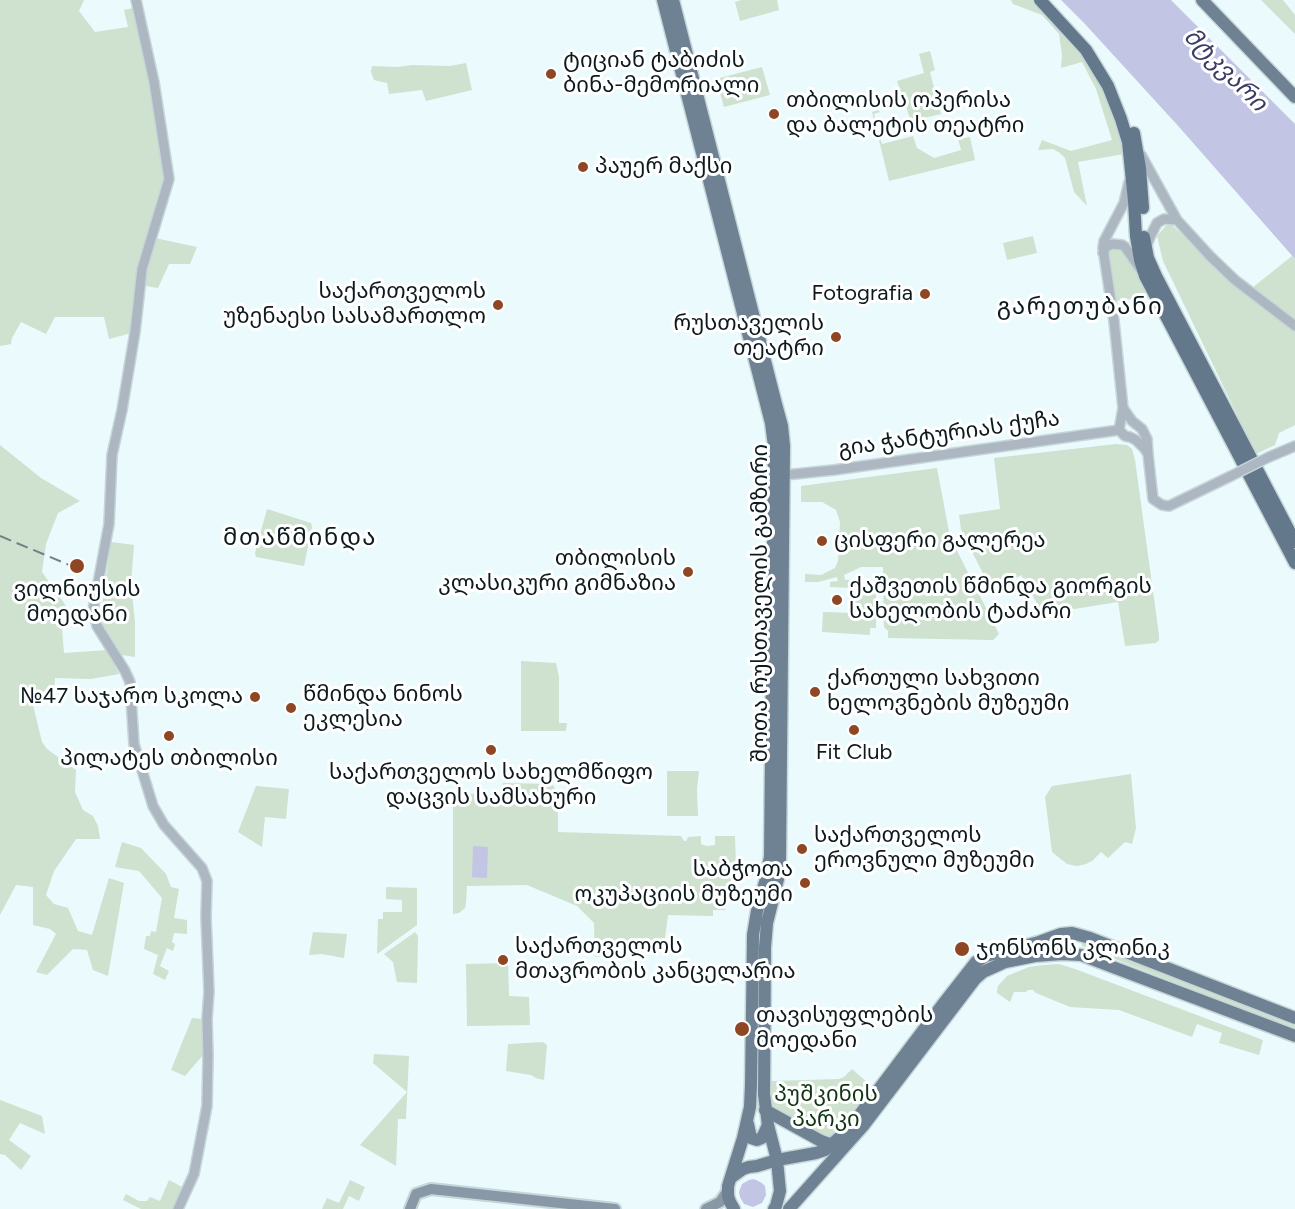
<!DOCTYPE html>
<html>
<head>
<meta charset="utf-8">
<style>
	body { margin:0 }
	canvas { display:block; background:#eafafd }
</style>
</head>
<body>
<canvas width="1295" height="1209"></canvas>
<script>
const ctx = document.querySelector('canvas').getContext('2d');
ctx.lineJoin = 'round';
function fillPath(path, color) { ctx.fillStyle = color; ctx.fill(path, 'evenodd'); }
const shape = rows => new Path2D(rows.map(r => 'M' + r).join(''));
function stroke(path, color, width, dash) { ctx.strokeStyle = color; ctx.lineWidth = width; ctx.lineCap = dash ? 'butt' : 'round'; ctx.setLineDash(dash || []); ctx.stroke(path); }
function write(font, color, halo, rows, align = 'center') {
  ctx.font = font + ' Figtree,"Noto Sans Georgian",sans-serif'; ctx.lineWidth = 6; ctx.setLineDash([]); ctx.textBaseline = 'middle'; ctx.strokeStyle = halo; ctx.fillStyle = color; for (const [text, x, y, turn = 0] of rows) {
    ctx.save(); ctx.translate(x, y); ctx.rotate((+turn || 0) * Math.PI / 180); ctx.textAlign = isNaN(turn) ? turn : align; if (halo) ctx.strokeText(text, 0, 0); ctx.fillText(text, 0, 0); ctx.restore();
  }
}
fillPath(shape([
	[0,0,84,0,79,11,95,32,128,27,124,10,133,8,141,50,158,83,170,178,155,238,197,247,190,264,169,264,158,288,146,286,143,287,135,332,109,339,104,317,55,317,46,334,21,322,12,338,11,344,0,346],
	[741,0,777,0,779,10,740,21,735,2],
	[1011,0,1035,0,1086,57,1100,80,1117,119,1124,154,1078,162,1087,206,1074,192,1065,158,1060,153,1053,149,1038,150,1042,140,1071,151,1112,140,1096,89,1082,62,1061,68,1062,55,1059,34,1042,15,1013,4],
	[1261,0,1283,0,1295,15,1295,34],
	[930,51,935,70,930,72,941,114,911,121,897,81,924,73,919,54],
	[466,63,472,90,426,101,422,90,389,94,387,83,374,80,371,72,372,66,398,67,412,65,450,66],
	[762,67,770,95,724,107,716,79],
	[878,110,880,112,874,114,882,144,913,136,917,148,934,158,961,150,958,139,970,137,975,160,889,181,872,112],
	[1170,221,1174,227,1202,252,1252,288,1292,256,1295,259,1295,425,1279,433,1275,445,1256,454,1163,261,1157,236],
	[1033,236,1037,253,1007,260,1003,243],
	[1116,247,1127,251,1148,297,1116,301,1106,254,1107,251],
	[1116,444,1127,445,1132,449,1135,460,1159,635,1159,640,1156,643,1125,646,1118,602,1043,614,1021,575,993,593,965,538,961,529,959,515,1000,509,994,458],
	[0,445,41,478,80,501,58,513,46,544,42,572,71,613,89,613,93,616,61,616,64,653,107,650,119,674,91,679,55,678,54,692,32,701,42,742,47,749,76,770,75,792,83,810,93,816,98,826,100,839,76,839,54,871,46,895,54,904,68,908,78,931,92,935,109,878,124,883,108,976,93,970,87,950,73,949,47,975,36,972,56,934,50,929,33,925,33,887,16,885,0,915],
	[937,468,950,537,999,634,993,640,888,638,888,631,884,627,883,567,861,567,844,575,845,580,860,579,859,590,876,591,876,628,870,628,870,635,822,632,823,612,855,613,855,588,830,587,830,582,838,581,837,577,818,582,805,582,805,574,821,575,835,568,838,561,840,522,836,510,822,502,801,502,801,486],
	[267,509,311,523,312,527,304,566,256,557,255,553],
	[111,542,134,545,131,583,135,622,135,657,122,655,103,626,101,612],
	[521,661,556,663,559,677,559,723,567,723,566,731,521,731],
	[667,771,699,771,697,790,698,816,667,816],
	[1131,774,1136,828,1132,844,1125,842,1108,858,1101,852,1092,861,1086,864,1077,866,1067,864,1052,852,1045,797,1052,786],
	[503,783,552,784,558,793,558,832,681,836,684,841,686,841,688,837,701,836,701,844,707,846,715,845,715,836,735,836,737,895,724,897,725,910,713,910,713,916,668,915,664,946,595,957,594,923,577,906,527,885,467,886,466,903,465,908,459,913,453,914,453,793,502,795],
	[256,786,289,789,286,819,265,817,262,847,238,832],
	[122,842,141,848,166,874,171,887,179,889,174,918,187,920,187,934,174,933,172,942,175,944,173,951,167,948,160,966,169,971,165,980,153,974,158,955,144,949,146,936,150,936,151,931,156,932,162,898,139,871,115,867],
	[386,887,417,888,417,925,377,954,378,919,383,919,383,912,402,912,402,900,386,899],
	[313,932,347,934,344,958,322,954,309,955],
	[415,932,418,936,417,983,397,982,393,962,384,954],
	[1085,943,1295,1026,1295,1030,1092,950,1082,946,1082,944],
	[508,963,509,996,529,997,530,1025,467,1026,466,964],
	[1059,964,1075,969,1263,1040,1259,1055,1219,1043,1222,1033,1197,1024,1192,1037,1119,1010,1070,1007,1036,993,1033,990,1028,990,1026,992,1014,992,1010,1002,997,993,997,991,998,986,1007,976,1029,967,1044,965],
	[192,1018,202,1019,204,1054,185,1076,171,1070],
	[543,1042,547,1045,544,1080,536,1078,531,1075,506,1071,508,1044],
	[374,1054,409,1056,406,1119,398,1119,396,1166,360,1145,407,1092,373,1063],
	[852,1069,874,1088,842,1133,827,1139,821,1137,771,1106,770,1081,839,1079,844,1077],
	[0,1100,42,1116,45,1134,20,1123,9,1140,31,1156,21,1170,5,1155,0,1154],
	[169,1180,184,1188,175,1209,141,1209,123,1200,126,1194,139,1201,147,1201,150,1197,160,1201],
	[350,1180,365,1187,359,1201,349,1196,343,1209,322,1209,327,1198,339,1203]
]), '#cee2cf');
fillPath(shape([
	[1061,0,1171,0,1295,124,1295,259,1180,128,1085,24],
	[473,846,488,847,487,878,472,877],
	[754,1179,762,1183,765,1186,766,1195,762,1203,753,1207,744,1204,740,1197,739,1192,742,1184,749,1180]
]), '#c2c6e4');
const tertiary = shape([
	[136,0,154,82,169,179,142,269,135,332,122,410,112,455,109,524,93,610,97,626,125,671,130,682,134,744,153,806,164,825,202,868,207,881,206,917,209,992,207,1019,208,1056,207,1106,194,1174,178,1209],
	[1141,155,1177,220,1210,256,1235,280,1295,326],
	[1146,247,1151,235,1157,223,1164,219,1177,220],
	[1103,253,1106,247,1112,244,1122,245,1125,247,1141,270],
	[1123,408,1132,421,1142,429,1147,439,1148,454,1153,499,1162,505,1169,506,1231,476],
	[1119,430,1123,408,1114,321,1103,248,1104,241,1124,203,1129,182],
	[1119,430,1125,436,1130,437,1136,440,1144,448,1148,454],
	[1269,457,1295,446],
	[785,475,834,470,1119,430]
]);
const secondary = shape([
	[410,1209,416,1194,431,1189,615,1209],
	[706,1209,720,1202,728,1190]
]);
const primary = shape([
	[663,0,771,423,774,446,770,857,765,882,757,911,753,935,751,1085,750,1107,743,1138,728,1186,728,1196,730,1202,734,1209],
	[673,0,776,404,782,426,784,446,780,859,778,879,767,923,765,947,764,1094,768,1125,777,1160,780,1191,776,1206,774,1209],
	[1202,0,1295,97],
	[765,1110,821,1141,832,1145],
	[748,1124,751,1138,757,1140,762,1138,768,1125],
	[732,1177,743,1169,749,1167,757,1166,777,1160,816,1153,825,1150,848,1130,943,1004,976,962,986,956,1039,942,1061,934,1072,933,1090,938,1295,1018],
	[789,1209,863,1126,975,979,983,972,1005,962,1035,956,1062,954,1081,955,1295,1036]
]);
const trunk = shape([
	[1040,0,1086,50,1108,86,1121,119,1128,142,1134,201,1136,236,1140,260,1145,276,1295,563],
	[1134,133,1140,168,1143,208],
	[1144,237,1148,258,1156,276,1295,542]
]);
stroke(tertiary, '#c6d6d9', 12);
stroke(secondary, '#c6d6d9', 14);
stroke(primary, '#c6d6d9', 15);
stroke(trunk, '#c6d6d9', 15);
stroke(tertiary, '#acb7c1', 9);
stroke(secondary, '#8898a7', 10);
stroke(primary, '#6f8294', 12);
stroke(trunk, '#64788c', 12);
stroke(shape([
	[0,536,74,567]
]), '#728184', 2, [12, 6]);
const tertiaryBridge = shape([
	[1231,476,1269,457]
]);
stroke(tertiaryBridge, '#c6d6d9', 12, []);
stroke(tertiaryBridge, '#acb7c1', 9);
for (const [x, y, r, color] of [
	[551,74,6,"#8e4624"],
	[774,114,6,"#8e4624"],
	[583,167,6,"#8e4624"],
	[925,294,6,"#8e4624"],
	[498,305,6,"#8e4624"],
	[836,337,6,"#8e4624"],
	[822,541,6,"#8e4624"],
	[77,566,8,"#8e4624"],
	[688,572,6,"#8e4624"],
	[837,600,6,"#8e4624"],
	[815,692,6,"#8e4624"],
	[255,697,6,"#8e4624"],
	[291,708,6,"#8e4624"],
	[854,730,6,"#8e4624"],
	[169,736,6,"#8e4624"],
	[491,750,6,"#8e4624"],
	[802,849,6,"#8e4624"],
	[805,883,6,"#8e4624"],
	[962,949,8,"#8e4624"],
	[503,960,6,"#8e4624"],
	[742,1029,8,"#8e4624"]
]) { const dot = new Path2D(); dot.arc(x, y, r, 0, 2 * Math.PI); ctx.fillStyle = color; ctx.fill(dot); stroke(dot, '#fff', 2); }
write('22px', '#0c1a1d', '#fff', [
	["ტიციან ტაბიძის",563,61],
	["ბინა-მემორიალი",563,86],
	["თბილისის ოპერისა",786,101],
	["და ბალეტის თეატრი",786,126],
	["პაუერ მაქსი",595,167],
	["საქართველოს",486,292,"right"],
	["უზენაესი სასამართლო",486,317,"right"],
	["Fotografia",913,294,"right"],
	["რუსთაველის",824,324,"right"],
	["თეატრი",824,349,"right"],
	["ცისფერი გალერეა",834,541],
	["თბილისის",676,559,"right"],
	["კლასიკური გიმნაზია",676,584,"right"],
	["ქაშვეთის წმინდა გიორგის",849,587],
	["სახელობის ტაძარი",849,612],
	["ვილნიუსის",77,590,"center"],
	["მოედანი",77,615,"center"],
	["ქართული სახვითი",827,679],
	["ხელოვნების მუზეუმი",827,704],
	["წმინდა ნინოს",303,695],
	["ეკლესია",303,720],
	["№47 საჯარო სკოლა",243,697,"right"],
	["Fit Club",854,753,"center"],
	["პილატეს თბილისი",169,759,"center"],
	["საქართველოს სახელმწიფო",491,773,"center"],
	["დაცვის სამსახური",491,798,"center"],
	["საქართველოს",814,836],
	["ეროვნული მუზეუმი",814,861],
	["საბჭოთა",793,870,"right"],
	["ოკუპაციის მუზეუმი",793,895,"right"],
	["საქართველოს",515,947],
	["მთავრობის კანცელარია",515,972],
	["ჯონსონს კლინიკ",976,949],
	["თავისუფლების",756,1016],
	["მოედანი",756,1041]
], 'left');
write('22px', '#0c1a1d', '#fff', [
	["გია ჭანტურიას ქუჩა",949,434,-8],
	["შოთა რუსთაველის გამზირი",761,603,-90]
]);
write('22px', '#0e3413', '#fff', [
	["პუშკინის",826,1095],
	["პარკი",826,1120]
]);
write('italic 24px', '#3a3c66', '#fff', [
	["მტკვარი",1225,70,45]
]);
ctx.letterSpacing = '1.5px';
write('24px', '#0c1a1d', '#fff', [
	["გარეთუბანი",1080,307],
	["მთაწმინდა",300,538]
]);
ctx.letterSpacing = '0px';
</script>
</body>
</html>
